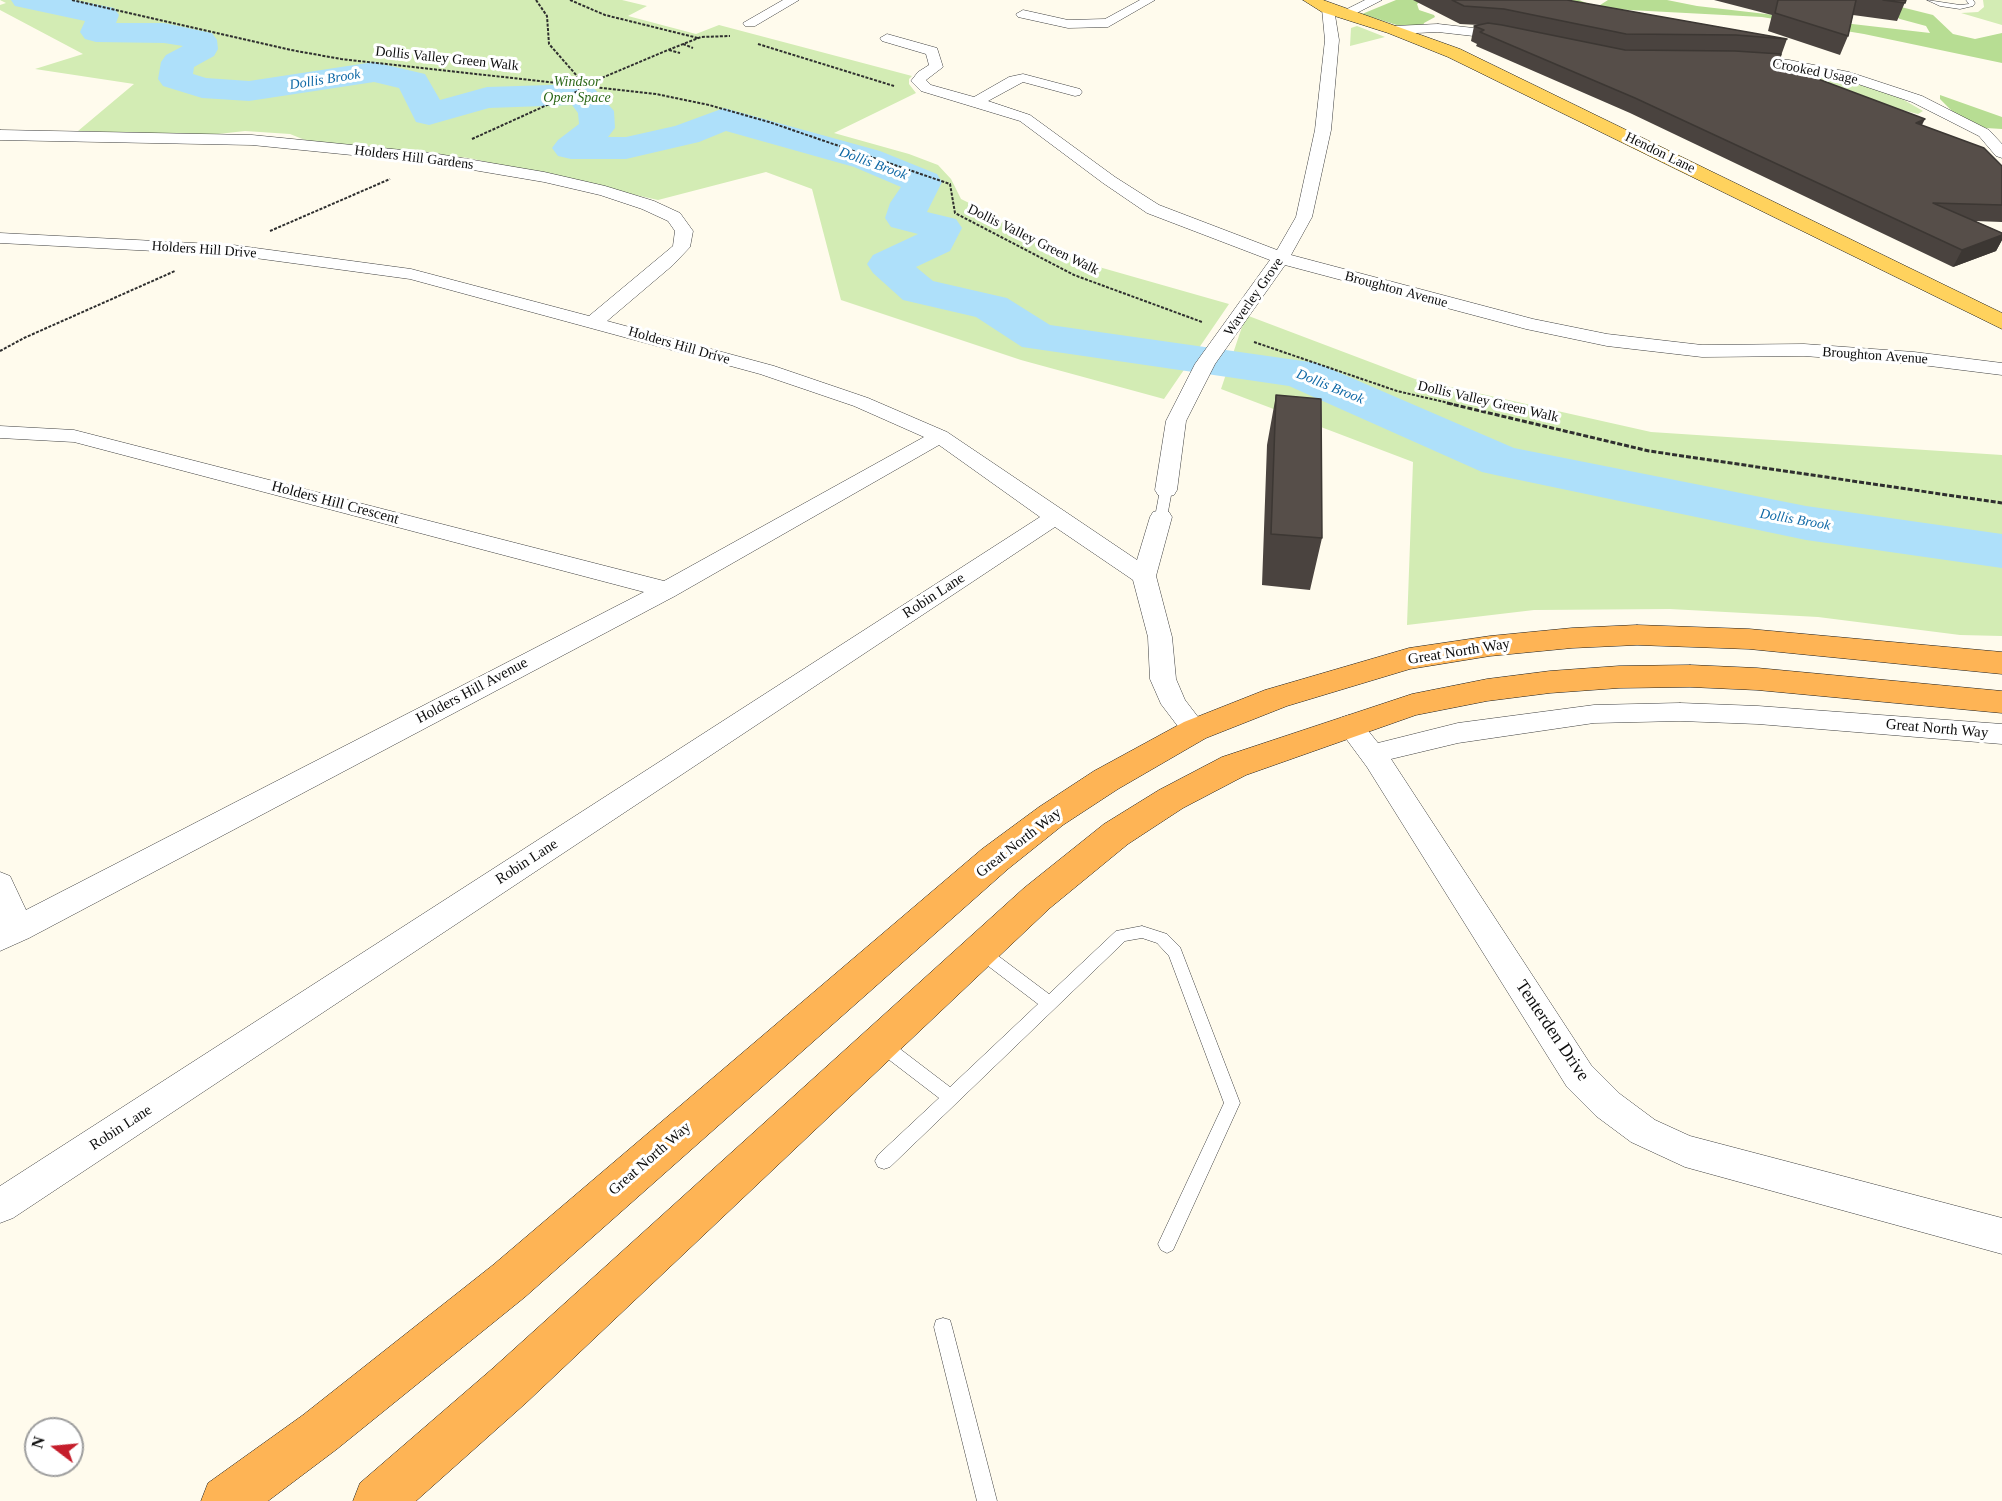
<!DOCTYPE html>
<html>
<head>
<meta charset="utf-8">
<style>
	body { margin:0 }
	#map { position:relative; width:2002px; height:1501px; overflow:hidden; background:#fffbed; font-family:"Times New Roman",serif }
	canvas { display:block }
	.north { position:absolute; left:24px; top:1417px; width:60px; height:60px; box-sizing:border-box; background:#fff; border:2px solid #9e9e9e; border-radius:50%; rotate:286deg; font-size:16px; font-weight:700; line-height:24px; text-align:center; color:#0d0d0d }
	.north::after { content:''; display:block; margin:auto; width:21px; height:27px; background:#c51d2b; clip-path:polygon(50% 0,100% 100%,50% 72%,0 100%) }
</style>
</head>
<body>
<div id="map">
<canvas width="2002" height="1501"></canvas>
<div class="north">N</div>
</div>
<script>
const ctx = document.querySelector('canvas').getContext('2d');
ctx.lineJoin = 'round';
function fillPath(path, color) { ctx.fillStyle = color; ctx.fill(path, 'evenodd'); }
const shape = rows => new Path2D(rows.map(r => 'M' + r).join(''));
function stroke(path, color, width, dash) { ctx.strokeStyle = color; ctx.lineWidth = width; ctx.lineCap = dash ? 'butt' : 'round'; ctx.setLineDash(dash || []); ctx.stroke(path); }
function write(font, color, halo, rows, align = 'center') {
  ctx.font = font + ' "Times New Roman",serif'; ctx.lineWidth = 6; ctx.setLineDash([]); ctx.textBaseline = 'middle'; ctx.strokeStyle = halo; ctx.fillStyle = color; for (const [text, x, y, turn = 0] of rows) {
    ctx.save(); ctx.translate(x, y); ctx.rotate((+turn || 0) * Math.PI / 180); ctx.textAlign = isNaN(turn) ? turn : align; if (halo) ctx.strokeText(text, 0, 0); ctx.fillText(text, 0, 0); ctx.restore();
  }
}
fillPath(shape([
	[0,0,622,0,647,6,628,16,696,34,719,25,912,76,909,79,909,84,916,93,834,133,909,154,938,165,951,179,961,199,1099,267,1229,304,1164,399,1021,360,841,300,812,189,766,172,658,200,469,158,310,142,290,134,245,131,209,135,78,131,134,84,35,69,83,54,0,10,0,5,6,3],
	[1983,0,2002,0,2002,25,1961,13,1978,12,1984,7],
	[1357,26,1385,37,1350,46,1351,28],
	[1773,65,1814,71,1849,81,1897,96,1923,111,1918,114,1862,100],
	[1246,315,1415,379,1651,432,2002,455,2002,636,1960,635,1818,617,1670,609,1534,610,1407,625,1413,462,1221,389]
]), '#d3ecb4');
fillPath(shape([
	[1396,0,1423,0,1417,4,1419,10,1434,15,1435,17,1424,23,1423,26,1403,27,1362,14],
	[1497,0,1579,0,1597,7,1608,0,1667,0,1697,6,1930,33,1926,26,1900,19,1891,14,1901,7,1933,15,1953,34,1975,39,2002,33,2002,63,1864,34,1762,17,1629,10],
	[1940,95,2002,117,2002,129,1986,128,1971,124,1952,111,1940,99]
]), '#b7dd93');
fillPath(shape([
	[11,0,74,0,114,8,119,15,116,23,164,23,212,33,217,40,218,49,214,56,194,67,193,74,206,78,249,81,374,62,425,74,440,100,487,87,581,84,593,87,614,111,615,128,608,137,626,137,675,126,724,108,880,151,937,174,942,182,927,212,956,219,962,228,950,251,916,267,933,281,1007,298,1050,325,1317,363,1514,448,1806,506,2002,534,2002,568,1806,540,1500,476,1482,472,1289,386,1022,347,976,317,903,300,873,273,867,264,873,255,918,234,891,227,885,218,890,203,901,187,854,167,726,131,699,142,626,159,571,159,558,156,552,148,558,140,579,124,578,113,572,105,489,108,429,125,416,122,399,88,374,82,249,101,202,98,163,86,158,79,161,62,166,55,183,46,164,43,96,42,85,39,80,32,85,21,15,6,11,0]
]), '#aee0fa');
const service = shape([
	[1927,0,1960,5,1969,4,1966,0,1973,0,1975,3,1973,6,1960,9,1940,6,1927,0],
	[1166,487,1172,490,1167,517,1161,520,1155,517,1160,490,1166,487],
	[1142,926,1167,934,1180,947,1240,1103,1173,1250,1167,1253,1161,1250,1158,1244,1224,1103,1169,956,1157,943,1142,938,1125,941,890,1167,884,1169,878,1167,875,1161,878,1155,939,1098,875,1049,873,1044,875,1039,881,1037,887,1039,950,1087,1038,1004,975,956,972,951,975,946,980,945,985,946,1049,994,1116,931,1142,926],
	[943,1318,950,1320,952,1327,997,1501,977,1501,934,1327,936,1320,943,1318]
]);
const minor = shape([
	[783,0,799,0,755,26,745,26,743,23,783,0],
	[1140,0,1155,0,1108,27,1068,28,1018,17,1016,14,1023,10,1068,20,1105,19,1140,0],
	[1365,0,1382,0,1349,17,1344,18,1337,14,1365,0],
	[1328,5,1334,9,1339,40,1331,130,1312,217,1291,255,1533,319,1607,334,1702,345,1804,344,1914,352,2002,363,2002,375,1914,364,1804,356,1702,357,1607,346,1526,329,1285,265,1215,364,1186,421,1177,490,1174,495,1166,497,1158,495,1155,490,1166,421,1195,364,1270,260,1147,213,1103,183,1020,121,921,91,911,81,918,72,929,65,926,54,882,41,880,38,887,34,937,48,943,67,926,80,931,85,974,97,1009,77,1023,74,1080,89,1082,92,1080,95,1075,96,1023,82,988,101,1030,115,1115,177,1159,205,1277,250,1296,217,1315,130,1325,40,1322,9,1328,5],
	[1438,24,1509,32,1516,36,1509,40,1438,32,1394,34,1387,30,1394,26,1438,24],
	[1740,57,1789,60,1849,72,1922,96,1989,130,2002,144,2002,158,1996,156,1979,136,1912,102,1846,80,1789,68,1735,64,1733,61,1740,57],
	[0,130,252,135,432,153,544,172,605,186,654,201,680,213,693,231,690,247,673,265,607,321,774,366,868,398,947,432,1137,560,1150,517,1153,512,1161,510,1169,512,1172,517,1156,576,1172,637,1176,679,1185,700,1208,730,1204,737,1195,740,1186,737,1161,704,1150,679,1148,637,1133,580,1055,527,13,1218,0,1223,0,1186,1040,517,939,445,675,596,29,938,0,951,0,872,10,876,26,910,644,592,74,442,0,438,0,426,74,430,664,581,924,437,854,406,760,374,410,279,233,255,0,243,0,233,233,245,411,269,589,316,673,246,675,231,668,221,642,209,600,195,544,182,432,163,252,145,0,140,0,130],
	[1680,703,1758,706,2002,724,2002,744,1758,724,1680,721,1594,723,1458,743,1391,759,1591,1065,1620,1094,1655,1120,1690,1136,2002,1218,2002,1254,1685,1167,1631,1142,1596,1116,1567,1087,1367,767,1336,725,1340,718,1349,715,1358,718,1378,743,1458,723,1594,705,1680,703]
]);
const primary = shape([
	[1303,0,1323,0,1460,49,2002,313,2002,329,1448,57,1388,33,1322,12,1303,0]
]);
const trunk = shape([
	[1637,625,1749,629,2002,652,2002,674,1749,649,1637,645,1572,648,1490,656,1410,669,1287,706,1206,738,1118,789,1063,825,1008,869,525,1297,337,1449,268,1501,201,1501,208,1483,303,1415,493,1265,982,849,1039,807,1094,771,1184,722,1265,690,1409,648,1490,636,1572,628,1637,625],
	[1690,665,1757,668,2002,691,2002,713,1757,690,1690,687,1619,688,1550,693,1487,701,1416,715,1246,775,1183,808,1128,844,1050,908,526,1403,416,1501,353,1501,360,1483,492,1369,1024,888,1104,824,1159,790,1222,757,1412,694,1487,679,1550,671,1619,666,1690,665]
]);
stroke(service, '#404040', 1);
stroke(minor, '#404040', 1);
stroke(primary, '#1e1e1e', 1);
stroke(trunk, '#1e1e1e', 1);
stroke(shape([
	[72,0,291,50,341,59,656,94,709,105,769,122,950,184,955,213,1074,275,1202,322],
	[536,0,547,16,549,44,585,85],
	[570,0,605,15,698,38],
	[683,44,693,48],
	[758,44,894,86],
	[669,50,680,53],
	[472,139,578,91,585,85,668,50,701,37,730,36],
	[270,231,390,179],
	[1254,342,1397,391,1453,404],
	[0,351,24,338,175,271]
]), '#2f2f2f', 2, [3, 1.5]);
stroke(shape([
	[1447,403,1649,451,2002,503]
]), '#2f2f2f', 3, [5, 2]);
fillPath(service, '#fff');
fillPath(minor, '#fff');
fillPath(primary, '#ffd25d');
fillPath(trunk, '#feb455');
fillPath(shape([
	[1413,0,1567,0,1787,39,1778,64,1922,125,2002,166,2002,222,1975,221,2002,233,2002,240,1996,251,1953,267,1630,113,1476,46,1477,44,1471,41,1474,26,1479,25,1460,24],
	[1714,0,1906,0,1897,21,1853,15,1848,36,1840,55,1768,31,1772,15],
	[1276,395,1322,538,1310,590,1262,585,1267,445]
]), '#4a433f');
fillPath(shape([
	[1925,119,1917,135,1916,123],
	[2002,235,2002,240,1996,251,1953,267,1962,250]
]), '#3c3733');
const building = shape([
	[1452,0,1567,0,1787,39,1736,35,1626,34,1504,9,1464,6,1452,0],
	[1778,0,1856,0,1848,36,1775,13,1778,0],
	[1883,0,1906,0,1905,3,1883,0],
	[1488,23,1502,25,1625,50,1735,51,1781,54,1778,64,1925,119,1916,123,1984,148,2002,166,2002,205,1933,203,2002,233,2002,235,1962,250,1635,98,1480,32,1484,30,1474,26,1488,23],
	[1276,395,1321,399,1322,538,1271,534,1276,395]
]);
fillPath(building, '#564e49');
stroke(building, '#3c3733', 1.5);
write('14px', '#0d0d0d', '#fff', [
	["Dollis Valley Green Walk",447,59,6],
	["Crooked Usage",1815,72,11],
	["Hendon Lane",1660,153,26],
	["Holders Hill Gardens",414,158,7],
	["Dollis Valley Green Walk",1033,240,26],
	["Holders Hill Drive",204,250,4],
	["Broughton Avenue",1396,290,15],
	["Waverley Grove",1254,297,-55],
	["Holders Hill Drive",679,346,16],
	["Broughton Avenue",1875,356,4],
	["Dollis Valley Green Walk",1488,402,13]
]);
write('italic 14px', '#0f69a6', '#fff', [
	["Dollis Brook",325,80,-9],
	["Dollis Brook",873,164,20],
	["Dollis Brook",1330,387,22],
	["Dollis Brook",1795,520,10]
]);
write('italic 14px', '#2d691a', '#fff', [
	["Windsor",577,82],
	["Open Space",577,98]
]);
write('15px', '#0d0d0d', '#fff', [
	["Holders Hill Crescent",335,503,15],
	["Robin Lane",934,596,-33],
	["Great North Way",1459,652,-9],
	["Holders Hill Avenue",472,691,-28],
	["Great North Way",1937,729,5],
	["Great North Way",1019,843,-38],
	["Robin Lane",527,862,-33],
	["Robin Lane",121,1128,-33],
	["Great North Way",650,1159,-41]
]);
write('18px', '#0d0d0d', '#fff', [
	["Tenterden Drive",1552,1031,56]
]);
</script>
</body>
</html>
